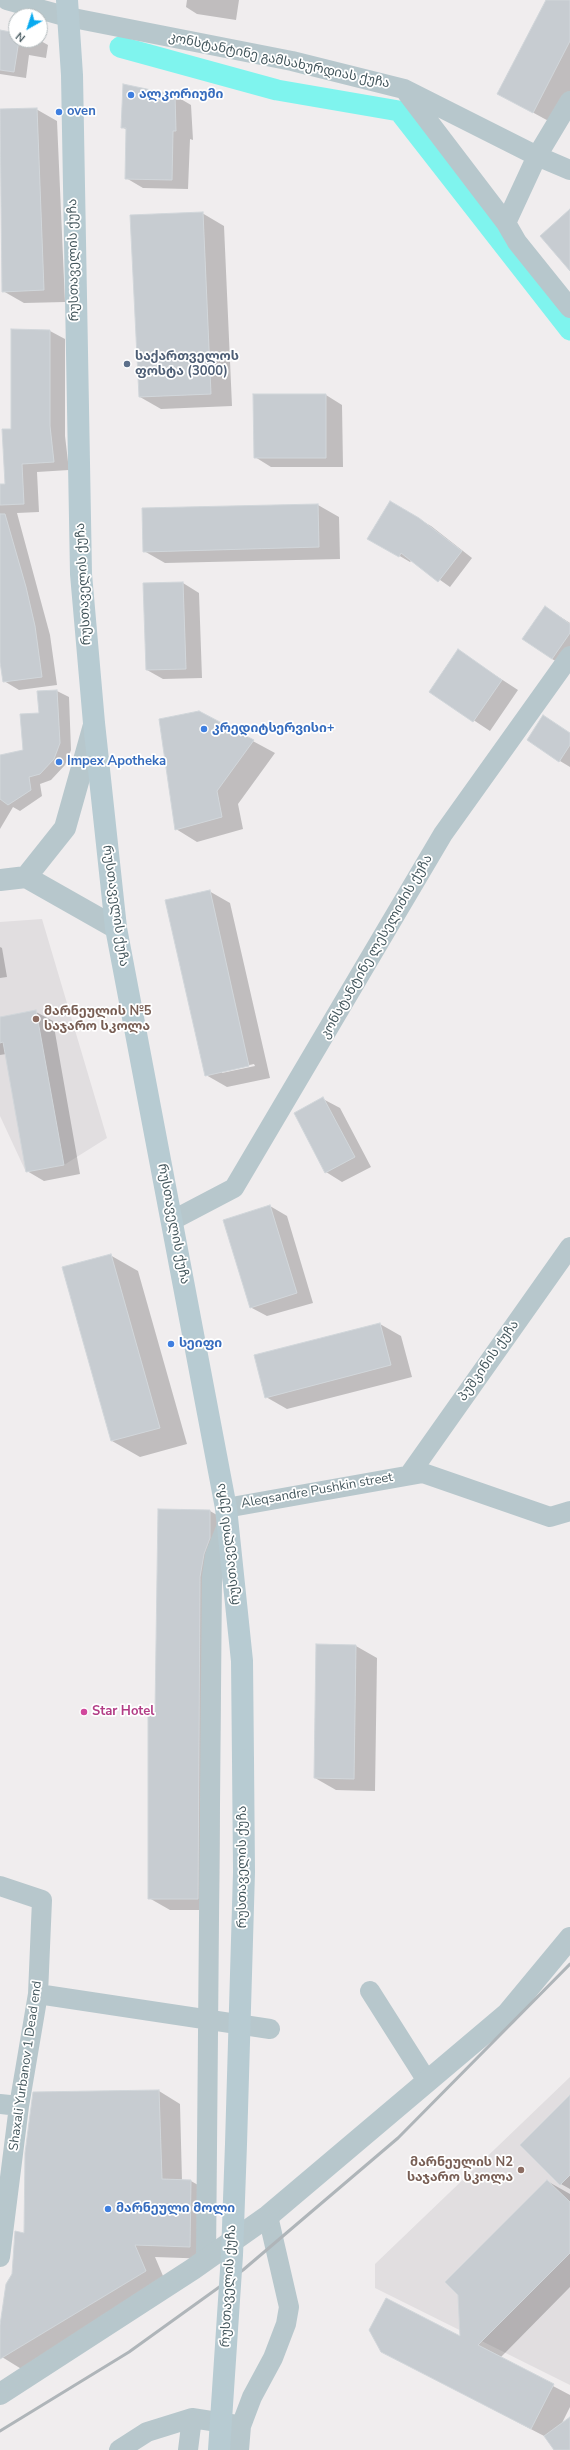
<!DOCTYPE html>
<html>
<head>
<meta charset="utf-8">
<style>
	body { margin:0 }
	#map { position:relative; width:570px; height:2450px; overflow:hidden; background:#f0edee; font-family:"Nunito Sans",sans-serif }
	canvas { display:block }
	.north { position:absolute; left:8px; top:8px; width:40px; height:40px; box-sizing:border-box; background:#fff; border:1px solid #b4bcbe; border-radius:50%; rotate:219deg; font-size:11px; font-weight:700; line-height:16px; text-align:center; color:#44575d }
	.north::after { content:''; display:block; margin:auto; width:14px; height:18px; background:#08aaf0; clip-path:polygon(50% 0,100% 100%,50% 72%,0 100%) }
</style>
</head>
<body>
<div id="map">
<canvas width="570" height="2450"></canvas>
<div class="north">N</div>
</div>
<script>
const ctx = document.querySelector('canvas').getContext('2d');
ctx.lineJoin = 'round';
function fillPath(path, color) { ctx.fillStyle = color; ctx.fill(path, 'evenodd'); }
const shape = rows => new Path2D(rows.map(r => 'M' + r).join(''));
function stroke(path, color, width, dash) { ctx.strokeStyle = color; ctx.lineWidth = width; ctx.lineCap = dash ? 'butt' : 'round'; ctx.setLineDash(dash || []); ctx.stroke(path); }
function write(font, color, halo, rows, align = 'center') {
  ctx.font = font + ' "Nunito Sans","Noto Sans Georgian",sans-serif'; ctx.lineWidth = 3.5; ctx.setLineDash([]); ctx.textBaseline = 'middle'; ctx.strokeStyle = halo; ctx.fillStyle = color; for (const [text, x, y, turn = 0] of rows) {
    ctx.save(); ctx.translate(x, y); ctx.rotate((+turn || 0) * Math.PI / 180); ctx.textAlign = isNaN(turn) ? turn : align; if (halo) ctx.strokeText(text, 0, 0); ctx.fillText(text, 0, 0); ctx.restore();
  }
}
fillPath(shape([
	[42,919,107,1138,64,1165,26,1172,0,1116,0,922],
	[570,2077,570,2385,375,2288,375,2264]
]), '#e1dee0');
fillPath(shape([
	[187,0,239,0,236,20,197,14,186,7],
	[547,0,570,0,570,94,554,124,499,94],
	[0,31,16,34,16,40,39,40,48,45,46,58,29,55,26,78,0,74],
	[174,95,191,105,193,140,190,139,188,189,143,188,126,178,127,130,122,127],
	[36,109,57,121,65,302,24,303,3,291,0,110],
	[202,213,224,226,232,406,161,409,140,397],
	[50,331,65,339,65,436,69,470,37,472,39,512,17,513,50,635,57,685,19,690,4,681,0,660,0,485,7,485,12,430],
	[326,395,342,405,343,467,271,467,255,457],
	[390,503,431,526,472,558,450,587,412,560,410,562,369,538],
	[318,505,339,517,340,559,165,563,144,551,143,509],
	[183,583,199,593,202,678,163,679,147,670],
	[545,607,570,623,570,655,563,665,552,659],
	[458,651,518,690,490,731,431,692],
	[57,691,69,697,71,750,65,765,51,780,40,784,42,796,20,811,13,807,0,829,0,756,24,750,40,714,38,692],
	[199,712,275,753,238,804,243,829,197,842,176,829],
	[570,733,570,767,560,761],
	[209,891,230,903,270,1078,227,1087,206,1075],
	[254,1064,255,1066,222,1073,222,1071],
	[0,947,2,948,7,977,0,978],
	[36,1012,53,1021,80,1174,44,1181,27,1171,6,1054,0,1055,0,1018],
	[323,1099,340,1108,371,1167,342,1182,326,1172],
	[270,1206,287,1216,313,1303,267,1316,250,1307],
	[110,1255,138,1271,187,1444,140,1457,112,1441],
	[380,1324,401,1336,412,1377,287,1409,266,1397],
	[210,1511,231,1523,221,1589,219,1910,170,1910,149,1898,156,1713],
	[356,1646,377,1658,375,1791,336,1790,315,1778],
	[159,2091,180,2104,182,2181,191,2181,212,2193,211,2259,155,2257,166,2283,23,2370,2,2357,0,2331,12,2274,25,2235],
	[570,2097,570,2189,561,2184],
	[547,2181,570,2194,570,2287,500,2358,570,2395,570,2407,561,2425,570,2419,570,2450,555,2450,546,2437,381,2351,462,2338]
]), '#0003');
stroke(shape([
	[120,47,277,90,399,111,570,330]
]), '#7ff4ee', 21);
const building = shape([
	[546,0,570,0,570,41,533,113,497,94,546,0],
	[0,30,16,33,16,40,19,40,14,72,0,70,0,30],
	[123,84,175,95,176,131,173,131,172,180,125,179,126,128,121,128,123,84],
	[37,108,44,290,2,292,0,109,37,108],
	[570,209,570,271,540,236,570,209],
	[203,212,211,394,139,397,130,215,203,212],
	[11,329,50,330,50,426,54,462,22,464,24,504,0,505,0,484,5,484,2,429,11,429,11,329],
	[253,394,326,394,326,458,254,458,253,394],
	[390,501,419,518,462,551,438,582,401,553,399,557,367,539,390,501],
	[318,504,319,547,143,552,142,508,318,504],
	[0,514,5,514,26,587,35,626,42,677,3,682,0,662,0,514],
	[183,582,186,669,146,670,143,583,183,582],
	[545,606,570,624,570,633,552,659,522,639,545,606],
	[458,649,502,680,473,722,429,692,458,649],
	[57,690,60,743,54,759,40,774,29,777,31,790,8,805,0,799,0,755,23,750,20,714,39,713,37,691,57,690],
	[199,711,254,740,217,791,222,817,175,830,159,719,199,711],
	[543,715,570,733,570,745,559,762,527,740,543,715],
	[210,890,249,1066,205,1076,165,900,210,890],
	[36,1010,64,1165,26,1172,3,1042,0,1043,0,1017,36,1010],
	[323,1097,355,1157,325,1173,294,1113,323,1097],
	[270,1205,297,1293,250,1308,223,1220,270,1205],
	[111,1254,160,1428,111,1441,62,1267,111,1254],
	[380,1323,391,1365,265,1398,254,1355,380,1323],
	[158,1509,210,1510,210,1538,204,1554,200,1577,198,1899,148,1899,148,1712,155,1712,158,1509],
	[316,1644,356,1645,354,1779,314,1778,316,1644],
	[159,2090,162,2179,191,2180,190,2247,135,2245,146,2271,0,2359,0,2325,6,2284,12,2274,15,2231,24,2233,25,2153,33,2092,159,2090],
	[570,2095,570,2175,560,2185,520,2145,570,2095],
	[547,2180,570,2202,570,2253,478,2345,554,2384,531,2429,381,2352,369,2330,386,2298,460,2336,458,2295,445,2282,547,2180],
	[570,2417,570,2450,554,2450,544,2436,570,2417]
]);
fillPath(building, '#c7ccd1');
stroke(building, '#d1d6da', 1);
stroke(shape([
	[7,0,68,17,292,61,404,89,537,156,570,170],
	[407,93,506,223,517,242,570,308],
	[506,223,537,156,570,101],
	[173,1220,234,1188,443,834,570,656],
	[409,1475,570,1247],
	[226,1508,423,1473,550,1517,570,1511],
	[0,1886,42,1900,38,1994,19,2106,0,2257],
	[370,1991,427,2081],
	[38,1994,270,2029],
	[0,2104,19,2106],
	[206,2260,212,1577,215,1556,228,1523],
	[119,2450,147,2432,192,2418,237,2425],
	[188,2450,192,2418],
	[239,2450,241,2426,252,2397,273,2358,286,2324,289,2307,268,2216]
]), '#b7c7cc', 20);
stroke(shape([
	[26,877,65,828,94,725],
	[0,880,26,877,116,928],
	[0,2394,193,2269,268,2216,507,2014,570,1938]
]), '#b7c7cc', 22);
stroke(shape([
	[67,0,72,75,81,574,94,723,116,928,226,1508,242,1661,243,1760]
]), '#b7cbd2', 22);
stroke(shape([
	[0,2431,129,2352,243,2270,398,2138,570,1964]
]), '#afb5b9', 3);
stroke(shape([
	[219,2450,232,2255,236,2144,244,1872,243,1760]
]), '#b7cbd2', 22);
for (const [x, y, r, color] of [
	[131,95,4,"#3f7fe0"],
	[59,112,4,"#3f7fe0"],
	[127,364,4,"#5c6f8a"],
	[204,729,4,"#3f7fe0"],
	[59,762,4,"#3f7fe0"],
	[36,1019,4,"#8d6e63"],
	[171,1344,4,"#3f7fe0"],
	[84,1712,4,"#d1479c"],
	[521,2170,4,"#8d6e63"],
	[108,2209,4,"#3f7fe0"]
]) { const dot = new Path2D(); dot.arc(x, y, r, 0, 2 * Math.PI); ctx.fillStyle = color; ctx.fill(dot); stroke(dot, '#fff', 1.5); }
write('13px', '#44575d', '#fff', [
	["კონსტანტინე გამსახურდიას ქუჩა",279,61,12],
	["რუსთაველის ქუჩა",74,260,-91],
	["რუსთაველის ქუჩა",84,584,-93],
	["რუსთაველის ქუჩა",115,906,82],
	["კონსტანტინე ლესელიძის ქუჩა",377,947,-60],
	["რუსთაველის ქუჩა",173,1224,79],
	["პუშკინის ქუჩა",489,1361,-55],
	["Aleqsandre Pushkin street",317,1491,-10],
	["რუსთაველის ქუჩა",229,1544,-97],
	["რუსთაველის ქუჩა",243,1867,-90],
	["Shaxali Yurbanov 1 Dead end",26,2066,-82],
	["რუსთაველის ქუჩა",229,2286,-87]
]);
write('bold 13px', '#366cbe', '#fff', [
	["ალკორიუმი",139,95],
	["oven",67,112],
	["კრედიტსერვისი+",212,729],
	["Impex Apotheka",67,762],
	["სეიფი",179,1344],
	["მარნეული მოლი",116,2209]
], 'left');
write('bold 13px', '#4e5e75', '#fff', [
	["საქართველოს",135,357],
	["ფოსტა (3000)",135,372]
], 'left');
write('bold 13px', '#785e54', '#fff', [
	["მარნეულის №5",44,1012],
	["საჯარო სკოლა",44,1027],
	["მარნეულის N2",513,2163,"right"],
	["საჯარო სკოლა",513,2178,"right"]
], 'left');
write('bold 13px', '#b23c85', '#fff', [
	["Star Hotel",92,1712]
], 'left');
</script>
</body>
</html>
